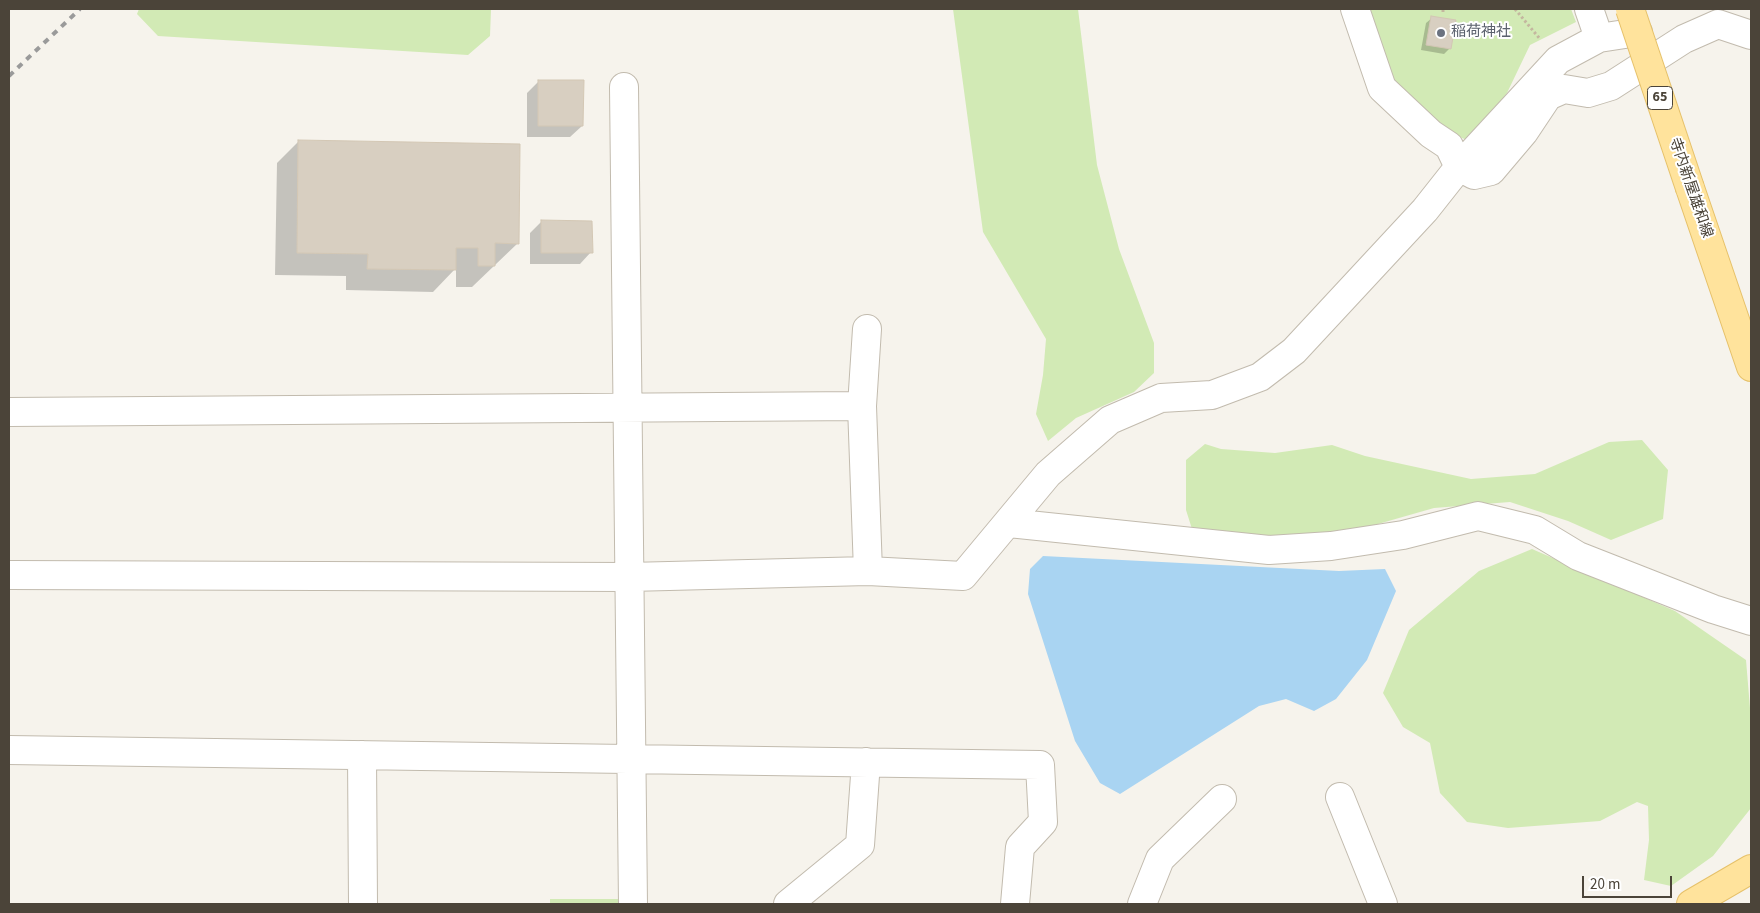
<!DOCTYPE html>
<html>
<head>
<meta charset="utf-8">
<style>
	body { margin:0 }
	#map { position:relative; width:1760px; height:913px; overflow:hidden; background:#f6f3ec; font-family:"Source Sans 3",sans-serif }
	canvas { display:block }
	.frame { position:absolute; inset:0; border:10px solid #4b4439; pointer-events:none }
	.scale { position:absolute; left:1582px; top:876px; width:90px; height:22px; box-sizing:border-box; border:2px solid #4b4439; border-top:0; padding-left:6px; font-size:15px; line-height:18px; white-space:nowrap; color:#4b4439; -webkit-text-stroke:4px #fff; paint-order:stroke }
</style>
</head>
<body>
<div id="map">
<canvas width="1760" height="913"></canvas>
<div class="frame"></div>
<div class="scale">20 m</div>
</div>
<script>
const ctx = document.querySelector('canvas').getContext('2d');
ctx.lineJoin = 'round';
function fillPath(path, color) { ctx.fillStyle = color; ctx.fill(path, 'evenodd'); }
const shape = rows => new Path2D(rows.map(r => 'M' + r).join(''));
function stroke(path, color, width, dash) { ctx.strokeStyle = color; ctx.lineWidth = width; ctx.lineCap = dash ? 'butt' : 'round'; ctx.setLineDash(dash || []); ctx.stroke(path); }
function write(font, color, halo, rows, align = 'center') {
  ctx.font = font + ' "Source Sans 3","Noto Sans JP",sans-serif'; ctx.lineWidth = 4; ctx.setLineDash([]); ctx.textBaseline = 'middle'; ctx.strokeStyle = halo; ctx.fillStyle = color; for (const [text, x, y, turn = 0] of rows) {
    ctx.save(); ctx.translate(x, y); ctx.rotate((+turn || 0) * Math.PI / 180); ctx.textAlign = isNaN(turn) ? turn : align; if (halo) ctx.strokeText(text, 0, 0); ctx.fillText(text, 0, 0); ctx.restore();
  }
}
fillPath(shape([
	[139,9,491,9,490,36,468,55,158,36,137,14],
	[953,9,1078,9,1097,165,1119,249,1154,343,1154,373,1134,392,1076,418,1048,441,1036,414,1043,375,1046,339,983,232],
	[1370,9,1571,9,1576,22,1530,45,1507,93,1470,141,1432,127,1393,84,1374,42],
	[1642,440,1668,470,1663,519,1611,540,1568,521,1510,502,1434,508,1357,530,1270,540,1192,529,1186,510,1186,460,1205,444,1221,449,1275,453,1332,445,1365,456,1471,479,1535,474,1609,442],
	[1532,549,1675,611,1746,660,1751,720,1751,808,1713,856,1671,886,1644,880,1649,840,1648,806,1637,802,1600,821,1508,828,1467,822,1440,793,1430,743,1403,727,1383,693,1409,630,1479,571],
	[550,899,624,899,624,904,550,904]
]), '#d2eab5');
fillPath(shape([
	[1043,556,1339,571,1385,569,1396,591,1367,660,1336,699,1314,711,1286,699,1259,706,1120,794,1100,783,1075,741,1028,594,1030,569]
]), '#a9d4f2');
fillPath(shape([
	[1432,18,1450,48,1444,54,1421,50,1426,23],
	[539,81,582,126,570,137,527,137,527,93],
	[299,141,518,243,472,287,456,287,456,268,433,292,346,290,346,276,275,275,277,163],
	[542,221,591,252,580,264,530,264,530,233]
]), '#0003');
const building = shape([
	[1431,16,1456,20,1451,49,1426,45,1431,16],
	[538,80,584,80,583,126,538,126,538,80],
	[298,140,520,144,519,244,495,243,495,266,478,266,478,248,456,248,456,270,367,269,368,254,297,253,298,140],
	[541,220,592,221,593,253,541,253,541,220]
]);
fillPath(building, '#d8cfc1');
stroke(building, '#d3c7b4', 1);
const minor = shape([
	[1355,9,1382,88,1431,134,1449,146,1459,167,1474,175,1491,171,1524,132,1548,96,1564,89,1588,93,1611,86,1684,39,1718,24,1751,35],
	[1589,9,1599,38],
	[624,87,633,904],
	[862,406,867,329],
	[9,412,862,406,868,571],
	[1009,523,1269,550,1331,546,1403,535,1478,516,1535,530,1578,556,1713,609,1751,621],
	[9,575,629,577,868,571,963,576,1048,474,1110,420,1161,398,1212,395,1260,377,1294,351,1425,210,1459,167,1558,60,1599,38,1638,32],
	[9,750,1040,765,1043,822,1020,847,1015,904],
	[362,755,363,904],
	[1340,797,1383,904],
	[788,904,860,845,866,762],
	[1142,904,1160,859,1222,799]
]);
const primary = shape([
	[1690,188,1751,367],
	[1691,904,1751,869]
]);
stroke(minor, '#c2bbae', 30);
stroke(primary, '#e6c16a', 30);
stroke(shape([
	[1515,9,1540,39],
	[1443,12,1443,9]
]), '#c4b79f', 3, [2.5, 2.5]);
stroke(minor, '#fff', 28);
stroke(primary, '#ffe39c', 28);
stroke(shape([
	[9,76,80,9]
]), '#9a9a9a', 4, [6, 6]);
const primaryBridge = shape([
	[1630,9,1690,188]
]);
stroke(primaryBridge, '#e6c16a', 30, []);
stroke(primaryBridge, '#ffe39c', 28);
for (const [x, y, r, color] of [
	[1441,33,5,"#6b7280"]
]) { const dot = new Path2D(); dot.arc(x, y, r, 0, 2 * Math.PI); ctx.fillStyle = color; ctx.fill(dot); stroke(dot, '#fff', 2); }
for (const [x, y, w] of [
	[1660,98,25]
]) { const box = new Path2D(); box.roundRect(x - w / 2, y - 11.5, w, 23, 4); ctx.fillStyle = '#fff'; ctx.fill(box); stroke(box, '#4b4439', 1); }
write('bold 14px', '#4b4439', null, [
	["65",1660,98]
]);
write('15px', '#5b616d', '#fff', [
	["稲荷神社",1451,33]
], 'left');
write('15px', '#4b4439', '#fff', [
	["寺内新屋雄和線",1690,188,71]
]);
</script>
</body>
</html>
